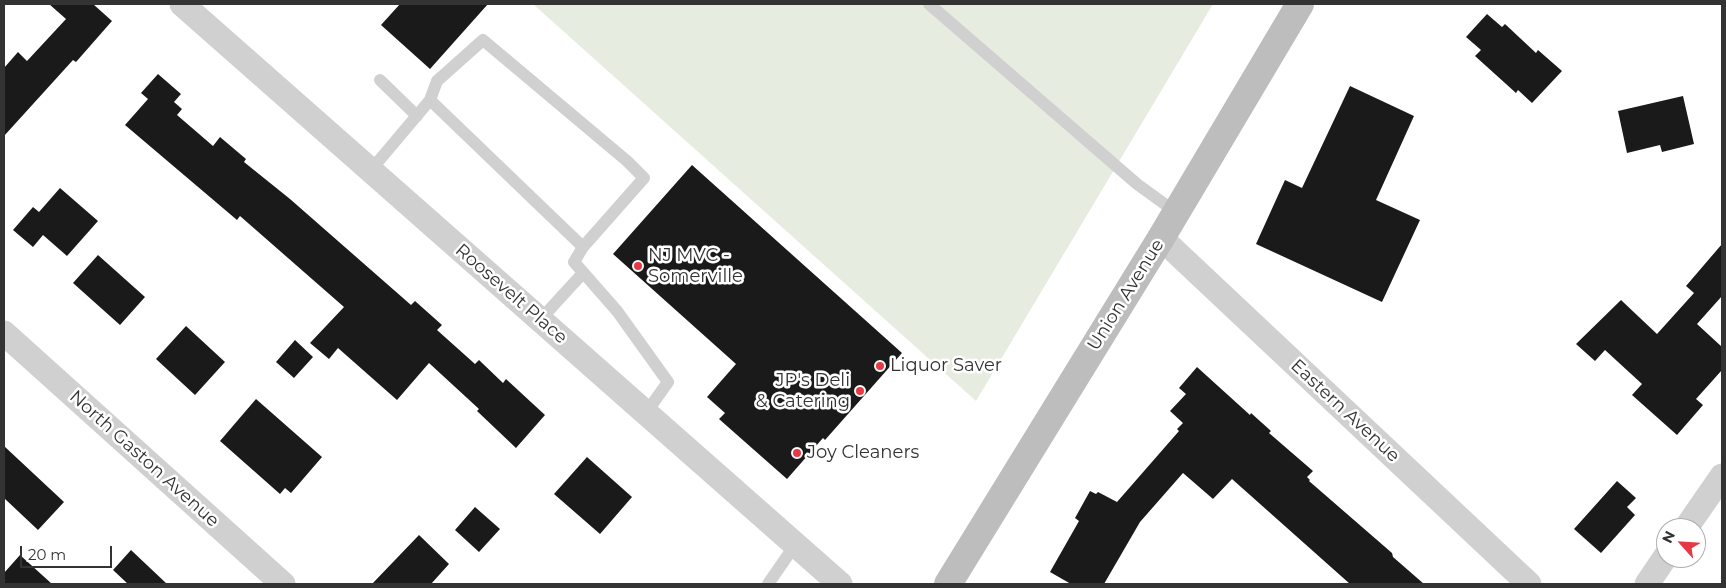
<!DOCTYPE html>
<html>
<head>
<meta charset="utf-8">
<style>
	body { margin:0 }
	#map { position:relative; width:1726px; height:588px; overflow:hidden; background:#fff; font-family:Montserrat,sans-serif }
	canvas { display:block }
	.frame { position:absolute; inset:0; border:5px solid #333; pointer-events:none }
	.north { position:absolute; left:1656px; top:518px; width:50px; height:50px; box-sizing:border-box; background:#fff; border:1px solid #adadad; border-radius:50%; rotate:296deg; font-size:14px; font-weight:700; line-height:20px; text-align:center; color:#333 }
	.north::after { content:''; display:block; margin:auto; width:18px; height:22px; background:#e63946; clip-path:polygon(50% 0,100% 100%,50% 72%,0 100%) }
	.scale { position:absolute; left:20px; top:546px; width:92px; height:22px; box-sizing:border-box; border:2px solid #333; border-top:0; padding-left:6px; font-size:15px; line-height:18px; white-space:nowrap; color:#333; -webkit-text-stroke:4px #fff; paint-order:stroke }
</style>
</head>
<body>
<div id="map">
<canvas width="1726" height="588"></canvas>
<div class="frame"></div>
<div class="north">N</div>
<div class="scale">20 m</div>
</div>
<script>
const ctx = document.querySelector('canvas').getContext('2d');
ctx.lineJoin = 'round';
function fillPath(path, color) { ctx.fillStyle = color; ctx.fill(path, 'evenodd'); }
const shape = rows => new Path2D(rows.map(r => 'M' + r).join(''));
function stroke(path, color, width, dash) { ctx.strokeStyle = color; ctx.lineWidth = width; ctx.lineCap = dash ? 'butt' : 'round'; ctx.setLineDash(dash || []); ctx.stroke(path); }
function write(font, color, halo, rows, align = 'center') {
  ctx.font = font + ' Montserrat,sans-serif'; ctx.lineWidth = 5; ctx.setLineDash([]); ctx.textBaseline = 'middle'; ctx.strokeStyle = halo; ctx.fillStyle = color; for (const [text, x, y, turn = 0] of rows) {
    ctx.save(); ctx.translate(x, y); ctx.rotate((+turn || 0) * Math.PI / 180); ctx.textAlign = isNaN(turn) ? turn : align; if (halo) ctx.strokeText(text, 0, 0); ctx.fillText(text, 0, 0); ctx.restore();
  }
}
fillPath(shape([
	[533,4,1213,4,976,401]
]), '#e6ecdf');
fillPath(shape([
	[49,4,93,4,112,21,76,62,73,60,4,136,4,68,18,52,27,61,66,19],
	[400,4,488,4,430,69,381,25],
	[1487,14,1502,27,1505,24,1536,53,1538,50,1562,71,1532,103,1518,90,1516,93,1475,56,1481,50,1466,37],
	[158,74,181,94,174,102,182,109,177,115,213,146,220,137,246,159,244,162,290,199,411,305,415,301,442,325,437,330,475,364,479,360,503,383,506,379,545,415,516,448,477,411,479,409,429,363,397,400,338,348,329,359,310,343,344,307,240,216,237,220,125,125,148,99,141,93],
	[1350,86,1414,116,1376,200,1420,220,1382,302,1256,244,1285,180,1302,188],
	[1683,96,1694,144,1662,152,1660,145,1627,153,1618,111],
	[692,165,902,353,825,440,823,438,787,479,719,419,725,413,707,397,736,364,613,254],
	[60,188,98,221,67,256,43,235,33,247,13,230,33,207,39,212],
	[1722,244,1722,296,1697,324,1722,347,1722,370,1696,399,1703,405,1677,435,1632,395,1642,384,1605,350,1595,361,1576,344,1621,300,1657,334,1694,293,1686,286],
	[98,255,145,297,120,325,73,283],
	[186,326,225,362,195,395,156,359],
	[295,340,313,357,294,378,276,362],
	[1197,367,1250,415,1251,413,1271,431,1269,433,1313,471,1307,477,1310,480,1309,481,1392,553,1393,557,1424,584,1350,584,1232,479,1213,499,1183,473,1140,522,1104,584,1071,584,1050,572,1079,521,1075,518,1090,491,1096,494,1098,492,1117,502,1179,431,1177,429,1183,423,1170,411,1186,394,1179,388],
	[256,399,322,457,291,493,285,488,280,494,220,441],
	[4,446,64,502,38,530,4,498],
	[587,457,632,497,600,534,554,494],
	[1617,481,1636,498,1627,507,1635,515,1601,553,1574,529],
	[475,507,500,529,479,552,455,530],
	[419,535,449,564,431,584,372,584],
	[131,550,167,584,128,584,113,570],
	[20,555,52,584,4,584,4,573]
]), '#1a1a1a');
stroke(shape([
	[929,4,1137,184,1177,213],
	[380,80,417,116],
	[430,100,583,247],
	[371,170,430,100,437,81,483,40,627,161,644,178,583,247,574,262,617,311,668,382,646,413],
	[540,320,583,273],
	[768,584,795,545]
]), '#d0d0d0', 12);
stroke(shape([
	[182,4,840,584],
	[1161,238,1529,584],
	[4,333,283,584],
	[1686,528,1722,476],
	[1647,584,1666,556]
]), '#d0d0d0', 25);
stroke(shape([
	[948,584,1161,238,1300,4]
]), '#bdbdbd', 28);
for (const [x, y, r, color] of [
	[638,266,5,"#e63946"],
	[880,366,5,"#e63946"],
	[860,391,5,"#e63946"],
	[797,453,5,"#e63946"]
]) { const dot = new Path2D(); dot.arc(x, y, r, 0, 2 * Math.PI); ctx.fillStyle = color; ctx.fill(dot); stroke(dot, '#fff', 2); }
write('18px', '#333', '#fff', [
	["NJ MVC -",648,256],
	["Somerville",648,277],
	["Liquor Saver",890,366],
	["JP's Deli",850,381,"right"],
	["& Catering",850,402,"right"],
	["Joy Cleaners",807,453]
], 'left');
write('18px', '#333', '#fff', [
	["Roosevelt Place",511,294,41],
	["Union Avenue",1126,295,-58],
	["Eastern Avenue",1345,411,43],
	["North Gaston Avenue",144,459,42]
]);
</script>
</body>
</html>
